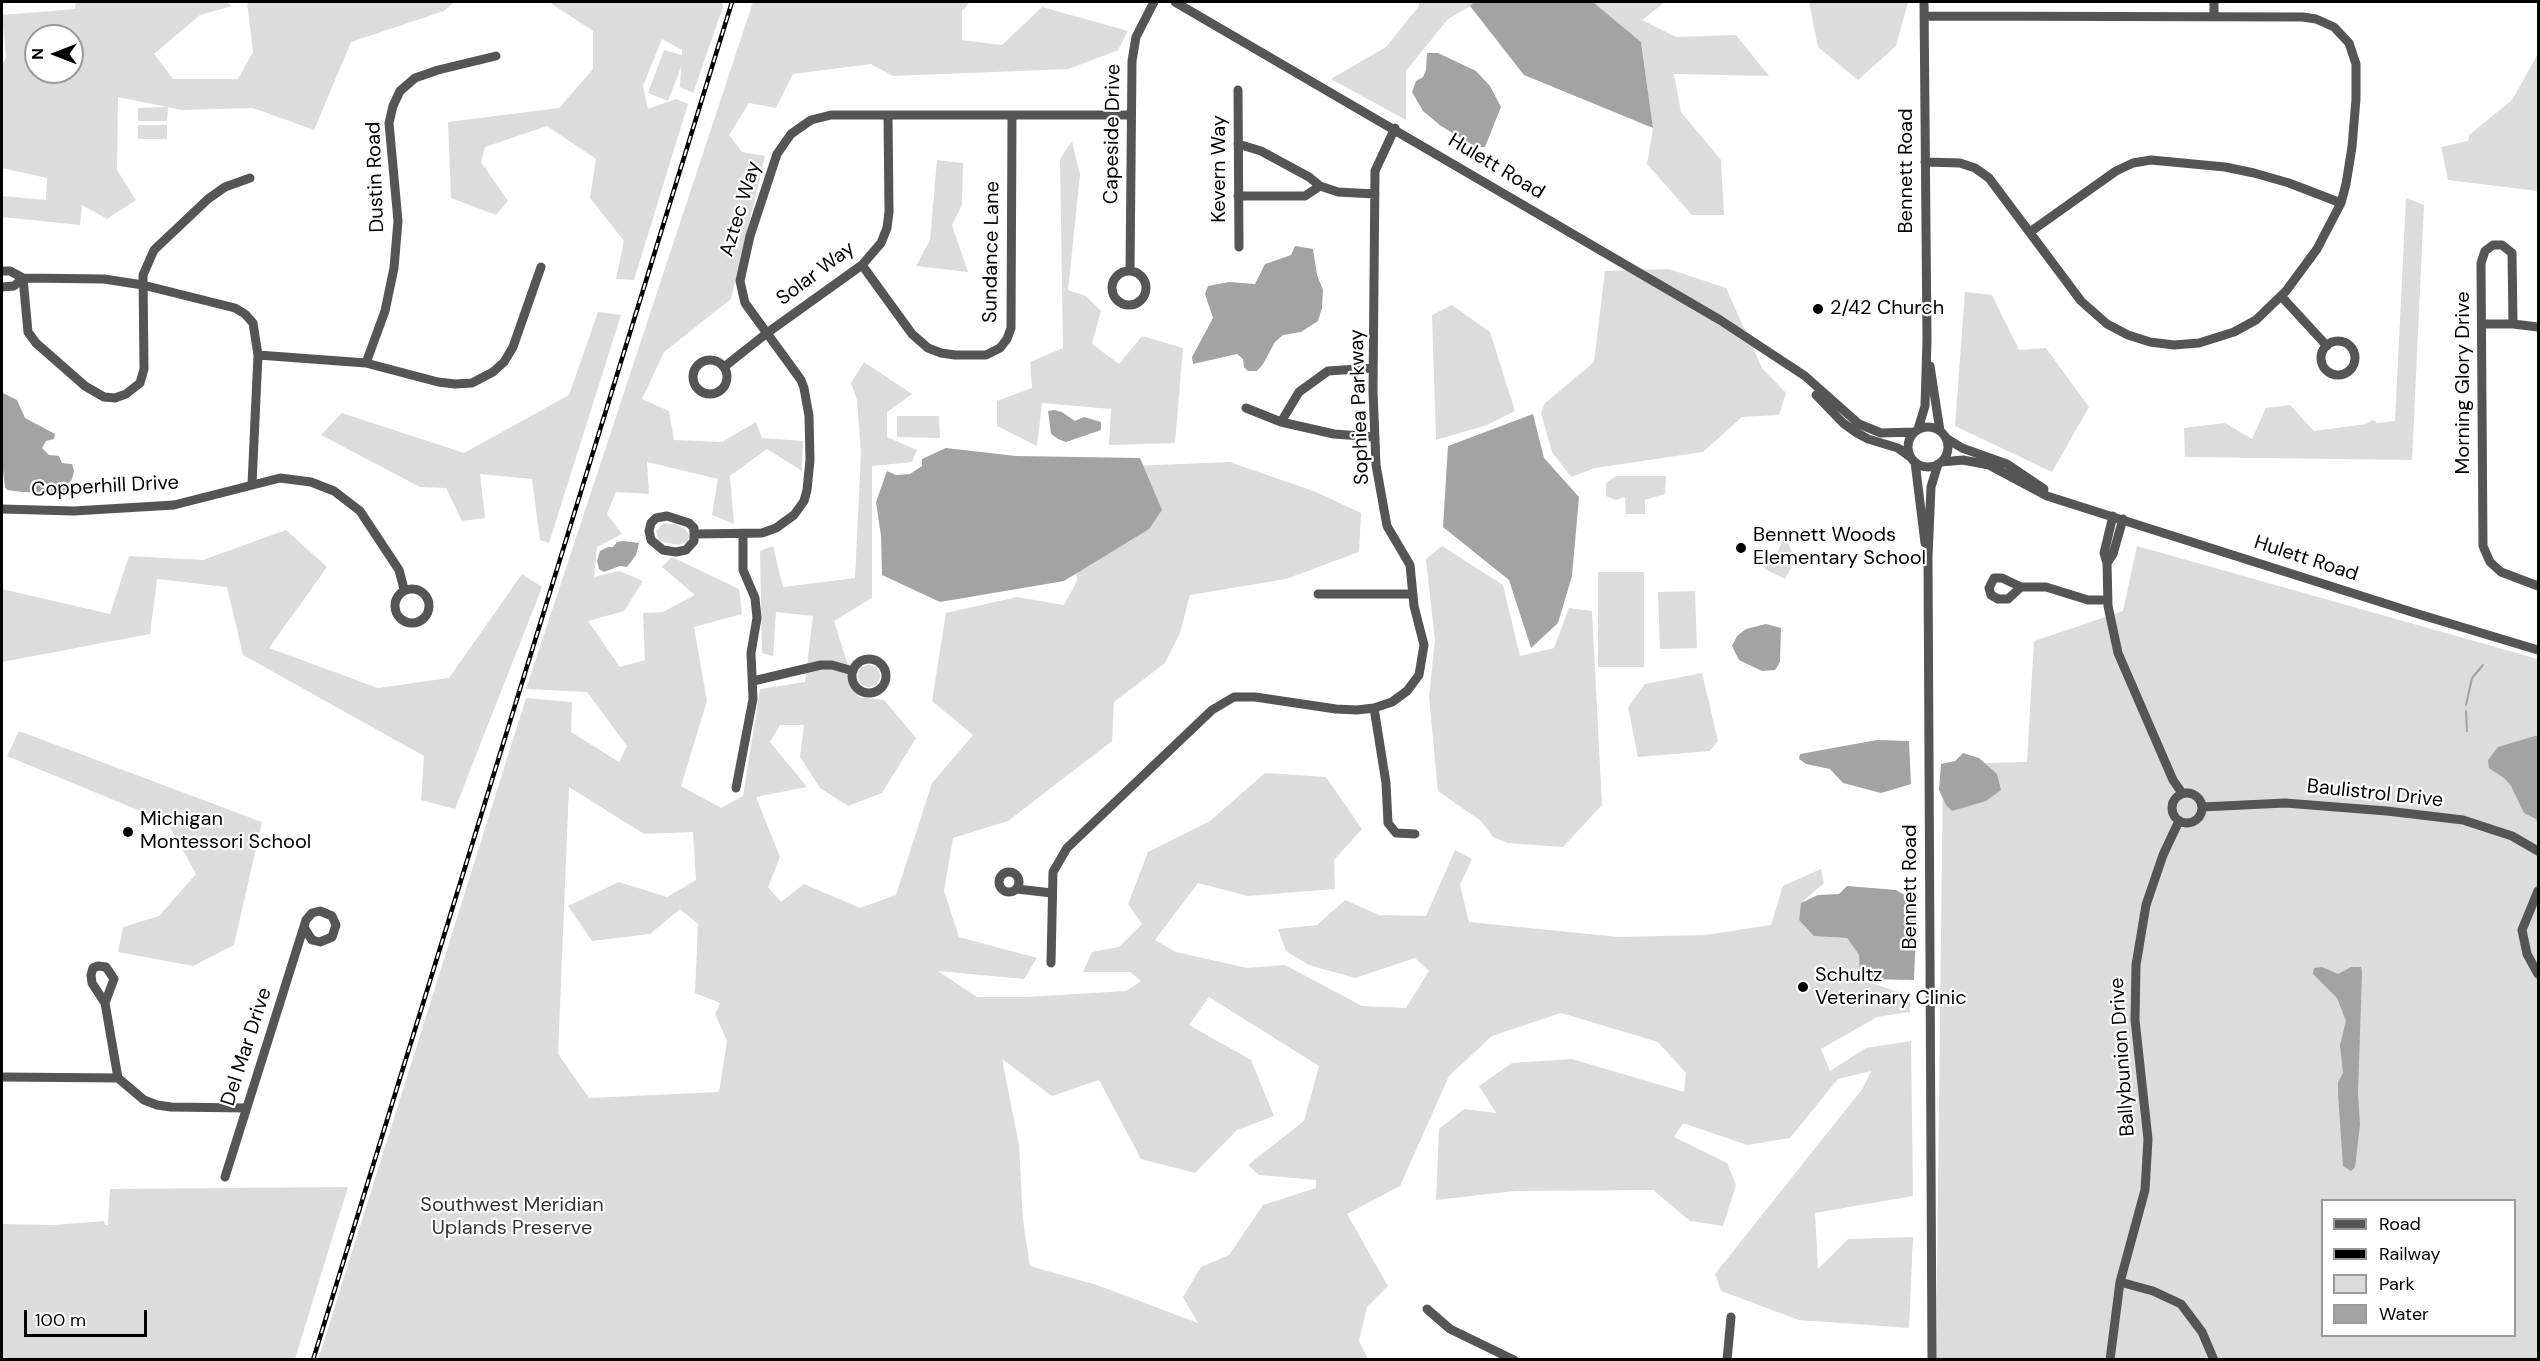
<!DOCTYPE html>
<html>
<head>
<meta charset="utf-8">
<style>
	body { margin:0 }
	#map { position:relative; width:2540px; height:1361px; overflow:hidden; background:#fff; font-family:"DM Sans",sans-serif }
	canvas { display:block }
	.frame { position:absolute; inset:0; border:3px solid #000; pointer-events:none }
	.legend { position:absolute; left:2321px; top:1199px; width:195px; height:138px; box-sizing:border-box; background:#fff; border:2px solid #999; margin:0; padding:8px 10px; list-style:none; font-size:18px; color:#000 }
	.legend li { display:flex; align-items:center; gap:12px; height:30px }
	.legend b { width:30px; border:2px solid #999 }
	.north { position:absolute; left:24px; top:24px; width:60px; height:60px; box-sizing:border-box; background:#fff; border:2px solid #999; border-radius:50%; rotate:270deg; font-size:16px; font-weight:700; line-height:24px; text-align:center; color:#000 }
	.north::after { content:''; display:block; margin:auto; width:21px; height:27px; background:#000; clip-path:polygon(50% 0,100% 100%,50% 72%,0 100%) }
	.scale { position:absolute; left:24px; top:1310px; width:123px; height:27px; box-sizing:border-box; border:3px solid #000; border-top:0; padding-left:8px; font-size:18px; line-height:21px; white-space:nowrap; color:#000; -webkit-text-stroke:4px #fff; paint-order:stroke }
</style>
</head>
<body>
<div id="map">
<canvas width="2540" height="1361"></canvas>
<div class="frame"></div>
<ul class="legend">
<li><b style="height:8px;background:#555"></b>Road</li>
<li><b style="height:8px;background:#000"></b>Railway</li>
<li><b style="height:16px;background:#dcdcdc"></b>Park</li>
<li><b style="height:16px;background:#a3a3a3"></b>Water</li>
</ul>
<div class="north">N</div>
<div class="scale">100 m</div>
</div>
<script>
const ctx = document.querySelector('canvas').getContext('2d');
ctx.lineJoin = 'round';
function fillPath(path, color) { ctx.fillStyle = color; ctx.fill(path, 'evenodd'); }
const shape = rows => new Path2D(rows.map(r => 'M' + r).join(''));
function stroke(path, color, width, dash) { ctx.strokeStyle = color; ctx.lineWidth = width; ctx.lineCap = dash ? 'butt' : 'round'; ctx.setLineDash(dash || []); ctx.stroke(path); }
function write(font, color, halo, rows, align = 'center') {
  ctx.font = font + ' "DM Sans",sans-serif'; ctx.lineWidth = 4.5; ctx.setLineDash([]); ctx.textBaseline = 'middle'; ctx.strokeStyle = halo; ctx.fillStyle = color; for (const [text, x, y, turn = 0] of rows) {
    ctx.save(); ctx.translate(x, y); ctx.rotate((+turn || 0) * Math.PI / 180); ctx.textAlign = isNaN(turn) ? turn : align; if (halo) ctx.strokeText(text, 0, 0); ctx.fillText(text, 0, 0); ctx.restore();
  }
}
fillPath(shape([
	[76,2,226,2,232,6,200,15,154,54,173,79,238,79,253,52,247,2,454,2,444,11,351,42,314,130,253,108,181,110,168,107,167,121,138,121,138,108,167,107,118,97,117,170,136,200,107,219,82,205,80,225,2,217,2,196,46,200,47,178,2,168,2,65,6,58,2,15,75,9],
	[36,36,72,36,72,72,36,72],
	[549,2,722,2,723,7,693,93,680,87,681,67,668,101,648,93,664,50,682,55,682,50,662,39,643,86,648,109,676,99,688,104,634,280,616,279,624,241,590,198,596,159,547,126,485,147,481,162,508,201,496,215,451,198,448,122,559,108,593,69,593,31],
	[753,2,970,2,962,11,962,40,1002,45,1042,7,1128,31,1118,50,1069,69,893,76,871,64,793,74,776,108,749,103,729,135,742,152,765,156,731,299,664,352,642,399,669,411,674,440,722,442,756,422,762,438,803,441,802,471,767,449,730,476,734,524,712,515,718,479,647,462,649,494,616,492,607,514,622,534,597,547,594,577,619,571,643,581,624,611,588,621,620,667,645,660,643,613,663,612,695,595,662,567,672,557,739,589,742,614,694,627,707,701,681,786,721,808,743,796,760,689,805,682,813,616,776,612,773,656,762,653,760,551,773,546,783,587,855,578,861,454,857,400,851,383,864,362,912,394,887,412,887,437,917,450,912,462,872,466,872,598,834,621,858,697,884,700,916,738,882,793,848,806,820,788,800,757,804,725,780,725,770,742,807,787,756,797,780,857,768,887,781,902,804,884,860,908,896,895,932,783,973,735,932,701,946,613,1017,597,1064,605,1077,581,1073,533,1133,466,1230,462,1316,492,1361,513,1359,552,1286,579,1190,595,1180,633,1165,663,1114,702,1112,741,1008,821,953,838,944,891,959,937,1037,958,1024,979,938,971,977,997,1026,997,1126,991,1141,981,1130,972,1083,972,1092,952,1119,947,1142,924,1128,904,1148,852,1210,821,1265,773,1326,777,1362,829,1334,860,1335,889,1248,896,1198,883,1155,940,1176,952,1247,968,1285,965,1362,1006,1406,1008,1429,971,1415,958,1355,978,1309,965,1286,951,1278,929,1317,925,1345,900,1379,915,1426,916,1455,850,1472,859,1460,885,1469,922,1619,937,1705,935,1771,925,1783,886,1821,869,1824,883,1801,903,1799,920,1830,937,1847,938,1859,955,1860,979,1910,996,1910,1012,1877,1017,1821,1049,1830,1071,1866,1048,1911,1041,1913,1196,1815,1213,1818,1269,1848,1239,1913,1237,1909,1328,1799,1320,1721,1291,1715,1274,1863,1088,1871,1071,1838,1079,1790,1138,1747,1145,1683,1123,1674,1137,1727,1163,1736,1185,1723,1226,1690,1221,1653,1190,1515,1191,1436,1200,1439,1129,1464,1109,1496,1113,1479,1086,1512,1063,1572,1059,1684,1092,1686,1073,1658,1042,1561,1013,1492,1036,1449,1076,1400,1186,1347,1214,1388,1286,1367,1307,1359,1341,1368,1359,318,1360,526,698,572,702,571,732,619,762,627,746,587,692,526,689],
	[569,787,644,834,693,832,696,880,667,897,619,882,568,906,592,941,650,934,680,909,698,924,695,993,720,1003,715,1014,727,1041,719,1092,589,1098,558,1054],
	[1209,997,1319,1066,1304,1121,1248,1165,1259,1175,1316,1180,1316,1188,1263,1205,1229,1255,1201,1267,1183,1297,1198,1323,1097,1285,1030,1266,1023,1220,1019,1145,1002,1059,1052,1096,1099,1080,1141,1159,1195,1173,1237,1130,1274,1116,1251,1060,1189,1025],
	[1419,2,1474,2,1470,6,1448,19,1406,71,1406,120,1331,79,1386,47,1419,6],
	[1593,2,1665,2,1642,20,1676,37,1736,35,1769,76,1674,74,1681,112,1721,160,1724,215,1692,215,1647,164,1653,128,1641,42],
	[1809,2,1908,2,1896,46,1858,80,1818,47],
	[2538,54,2538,191,2448,180,2441,147,2468,141,2469,135,2512,100],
	[138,125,167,125,167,139,138,139],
	[1072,141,1080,175,1068,290,1086,296,1101,311,1092,344,1119,364,1142,336,1183,348,1175,443,1109,445,1111,409,1042,403,1037,446,997,426,997,401,1032,388,1030,362,1063,348,1060,159],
	[937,160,963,163,962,205,952,225,968,272,916,266,930,240],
	[2406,198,2424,205,2412,460,2185,457,2184,428,2225,423,2252,439,2266,408,2290,405,2314,431,2366,424,2373,420,2377,423,2395,421],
	[1669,269,1726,288,1762,368,1786,393,1779,415,1742,417,1703,452,1595,468,1571,477,1552,452,1541,413,1544,404,1594,362,1605,271],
	[1965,292,1992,295,2019,350,2046,348,2089,407,2052,472,1955,426],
	[1452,305,1490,332,1515,411,1487,425,1436,440,1432,315],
	[598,312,621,315,549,543,540,540,532,479,480,474,485,518,462,521,446,488,420,487,321,435,342,413,464,453,569,395],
	[897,416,939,416,940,438,897,437],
	[1616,476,1666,476,1665,494,1645,500,1645,514,1626,514,1625,497,1616,500,1606,496,1606,483],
	[664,523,675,524,685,529,689,535,688,542,678,545,659,541,656,531],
	[286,530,327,567,269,648,378,688,449,678,522,574,542,587,455,809,421,800,424,756,243,655,227,587,157,579,150,634,2,662,2,589,110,614,129,556,203,560],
	[1783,540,1788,542,1795,561,1785,579,1765,569,1760,555,1760,553,1774,559],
	[1442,546,1503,585,1520,656,1554,648,1569,608,1592,611,1602,805,1563,847,1508,843,1493,837,1481,821,1438,791,1429,697,1435,640,1426,559],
	[2137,546,2538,659,2538,1359,1936,1360,1943,764,2027,762,2034,641,2123,611],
	[2322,1200,2514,1200,2514,1336,2322,1336],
	[1598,572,1644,572,1644,667,1598,667],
	[1695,591,1697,648,1660,649,1658,592],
	'858 676a11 11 0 1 1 22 0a11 11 0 1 1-22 0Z',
	[1702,673,1718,741,1710,751,1638,757,1628,707,1645,684],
	[19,731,262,822,234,945,193,966,118,952,123,927,159,916,196,874,167,822,7,756],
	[348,1187,295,1359,2,1359,2,1224,54,1225,104,1221,105,1225,108,1225,110,1189]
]), '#dcdcdc');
fillPath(shape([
	[1474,2,1593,2,1641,42,1653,128,1524,75,1470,6],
	[1427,53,1438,53,1476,71,1490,86,1501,107,1485,147,1476,147,1441,126,1423,111,1412,92,1416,81,1423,77,1426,70],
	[1295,246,1313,249,1317,275,1323,290,1322,308,1318,321,1301,332,1283,335,1275,342,1263,364,1257,371,1248,371,1244,367,1243,359,1237,354,1193,364,1192,357,1213,318,1205,294,1208,286,1229,282,1255,284,1265,264,1291,255],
	[3,393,17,400,25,418,55,434,54,439,46,441,42,448,49,455,59,456,62,463,72,464,74,471,72,479,63,493,22,492,7,490,5,487,2,461],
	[1054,410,1062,412,1075,421,1084,417,1101,422,1101,430,1066,442,1058,439,1051,434,1048,411],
	[1533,414,1544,458,1579,497,1572,576,1558,623,1531,648,1509,580,1443,527,1448,446],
	[946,448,1016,456,1140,458,1162,510,1149,529,1064,581,940,602,882,575,881,536,876,502,887,471,896,475,910,474,922,466,922,459],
	[623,541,639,543,636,555,627,567,620,566,604,572,599,569,597,561,600,551,608,547,613,547,617,542],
	[1766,624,1781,628,1780,662,1775,670,1762,671,1739,660,1732,646,1737,636,1746,629],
	[2538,735,2538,820,2524,813,2511,786,2504,778,2489,768,2488,760,2498,747],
	[1877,740,1909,741,1911,784,1881,793,1843,783,1830,769,1806,764,1799,759,1800,754],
	[1963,753,1979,758,1997,774,2001,790,1986,801,1952,811,1946,805,1939,790,1941,764,1955,761],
	[1847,886,1896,890,1917,902,1914,980,1860,979,1859,955,1847,938,1814,936,1799,920,1801,903,1818,895,1839,894],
	[2322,967,2338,974,2351,967,2361,967,2362,972,2358,1094,2360,1125,2355,1167,2351,1171,2343,1166,2338,1094,2338,1082,2343,1073,2340,1045,2346,1021,2337,998,2313,974,2314,968]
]), '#a3a3a3');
stroke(shape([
	[2466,705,2472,678,2483,665],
	[2466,711,2467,731]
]), '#a3a3a3', 2);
stroke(shape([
	[1175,2,1720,320,1805,376,1859,424,1881,433,1914,432],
	[2214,2,2214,16],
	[1924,16,2303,17,2316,19,2334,27,2349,43,2356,64,2356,99,2352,147,2346,184,2341,203,2317,249,2286,291,2256,320,2234,332,2199,343,2174,345,2150,342,2128,335,2107,324,2081,301,1989,178,1975,168,1960,163,1925,162],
	[1238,90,1239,247],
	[1238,144,1261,151,1309,177,1320,186],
	[1238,196,1305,196,1320,186,1338,192,1375,194],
	[2030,232,2116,171,2133,163,2151,160,2225,167,2254,173,2289,183,2341,203],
	[862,265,912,334,928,348,941,353,955,355,986,355,1000,348,1007,339,1011,328,1012,116],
	[2,271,10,271,23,278,104,279,143,285,235,308,245,314,253,323,258,355,252,484],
	[1130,271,1132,61,1136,37,1154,2],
	'1112 288a17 17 0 1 1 34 0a17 17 0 1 1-34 0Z',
	[23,278,28,332,36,343,85,386,104,397,115,398,126,394,140,383,144,369,143,275,154,250,208,199,225,187,250,178],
	[2,287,14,286,23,278],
	[2281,296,2327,346],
	[2482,324,2513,324,2538,327],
	[2513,324,2512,253,2502,245,2493,245,2485,251,2481,263,2483,546,2490,562,2501,572,2538,586],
	'2321 358a17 17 0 1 1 34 0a17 17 0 1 1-34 0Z',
	[258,355,366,363,438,382,455,384,472,383,493,372,504,362,513,347,541,267],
	'693 377a17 17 0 1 1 34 0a17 17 0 1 1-34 0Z',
	[366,363,385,311,394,268,398,221,389,123,393,106,400,91,415,78,438,70,496,56],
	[1930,366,1940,431],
	[724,367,767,333,862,265,881,243,887,228,889,212,888,115],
	[1816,395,1843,423,1857,433,1868,439,1898,448,1909,456],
	[1246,408,1281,422,1334,434,1375,437],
	[1281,422,1299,392,1328,371,1373,368],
	'1908 447a20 20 0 1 1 40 0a20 20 0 1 1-40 0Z',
	[1918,429,1925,406,1927,340,1924,2],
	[1946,438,1962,448,2007,464,2044,489],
	[1915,462,1925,543],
	[1941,462,1963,460,1989,465,2047,496,2415,613,2538,650],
	[2,509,74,511,174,505,280,478,311,482,334,491,360,511,399,570,404,589],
	[667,516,689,523,694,528,694,541,686,550,676,552,663,550,651,540,649,531,651,523,656,518,667,516],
	[2113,516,2104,553,2107,563,2113,554,2123,519],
	[696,534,762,533,776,528,794,515,804,501,807,490,810,460,809,416,804,388,801,380,745,303,740,281,750,236,777,154,791,134,811,120,831,115,1130,115],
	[2107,563,2108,606,2118,653,2173,780,2182,793],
	[2021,587,2008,599,1998,599,1991,595,1989,588,1994,578,2002,578,2021,587,2046,587,2088,600,2108,600],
	'395 606a17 17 0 1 1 34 0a17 17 0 1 1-34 0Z',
	[1318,594,1413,594],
	'852 676a17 17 0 1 1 34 0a17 17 0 1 1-34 0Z',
	[753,681,821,665,832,665,853,671],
	[1374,708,1386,783,1388,823,1396,833,1415,834],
	[736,788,753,699,751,653,757,618,755,598,743,570,743,534],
	'2172 808a15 15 0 1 1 30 0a15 15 0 1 1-30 0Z',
	[2202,807,2285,803,2387,811,2463,820,2512,836,2538,851],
	'999 882a10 10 0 1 1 20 0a10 10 0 1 1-20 0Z',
	[1017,889,1052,893],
	[2538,891,2522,930,2527,954,2538,974],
	[1051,963,1053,872,1067,848,1212,710,1234,697,1255,697,1336,709,1357,710,1374,708,1392,702,1407,691,1419,675,1424,645,1414,606,1410,565,1387,526,1376,465,1373,391,1375,171,1395,128],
	[105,1003,114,979,106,967,98,966,93,968,91,975,92,983,105,1003,118,1078],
	[2,1077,118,1078,144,1100,157,1105,171,1107,246,1108],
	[225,1177,306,920,312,913,320,911,332,916,336,925,332,937,320,942,312,940,305,929],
	[2120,1282,2153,1291,2181,1304,2202,1332,2214,1360],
	[1427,1309,1450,1329,1514,1360],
	[1727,1360,1731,1317],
	[1932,1360,1928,557,1931,487,1938,464],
	[2110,1360,2120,1282,2145,1190,2148,1139,2135,1020,2136,965,2146,905,2163,855,2179,821]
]), '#555', 9);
const rail = shape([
	[313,1360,732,2]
]);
stroke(rail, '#000', 4.5);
stroke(rail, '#fff', 2, [7]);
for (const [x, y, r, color] of [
	[1818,309,6,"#000"],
	[1741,548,6,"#000"],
	[128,832,6,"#000"],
	[1803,987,6,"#000"]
]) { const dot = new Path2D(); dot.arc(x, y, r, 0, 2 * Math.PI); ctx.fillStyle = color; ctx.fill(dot); stroke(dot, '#fff', 2); }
write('20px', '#000', '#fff', [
	["Capeside Drive",1113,134,-89],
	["Hulett Road",1496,167,31],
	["Kevern Way",1220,169,-90],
	["Bennett Road",1907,171,-90],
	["Dustin Road",376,177,-92],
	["Aztec Way",741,209,-73],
	["Sundance Lane",992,252,-89],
	["Solar Way",816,274,-37],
	["Morning Glory Drive",2464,383,-90],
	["Sophiea Parkway",1360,407,-92],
	["Copperhill Drive",105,487,-3],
	["Hulett Road",2306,559,18],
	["Baulistrol Drive",2375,794,6],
	["Bennett Road",1911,887,-90],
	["Del Mar Drive",247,1047,-72],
	["Ballybunion Drive",2123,1057,-94]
]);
write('20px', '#000', '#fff', [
	["2/42 Church",1830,309],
	["Bennett Woods",1753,536],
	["Elementary School",1753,559],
	["Michigan",140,820],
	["Montessori School",140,843],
	["Schultz",1815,976],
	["Veterinary Clinic",1815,999]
], 'left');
write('20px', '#333', '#fff', [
	["Southwest Meridian",512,1206],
	["Uplands Preserve",512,1229]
]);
</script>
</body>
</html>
